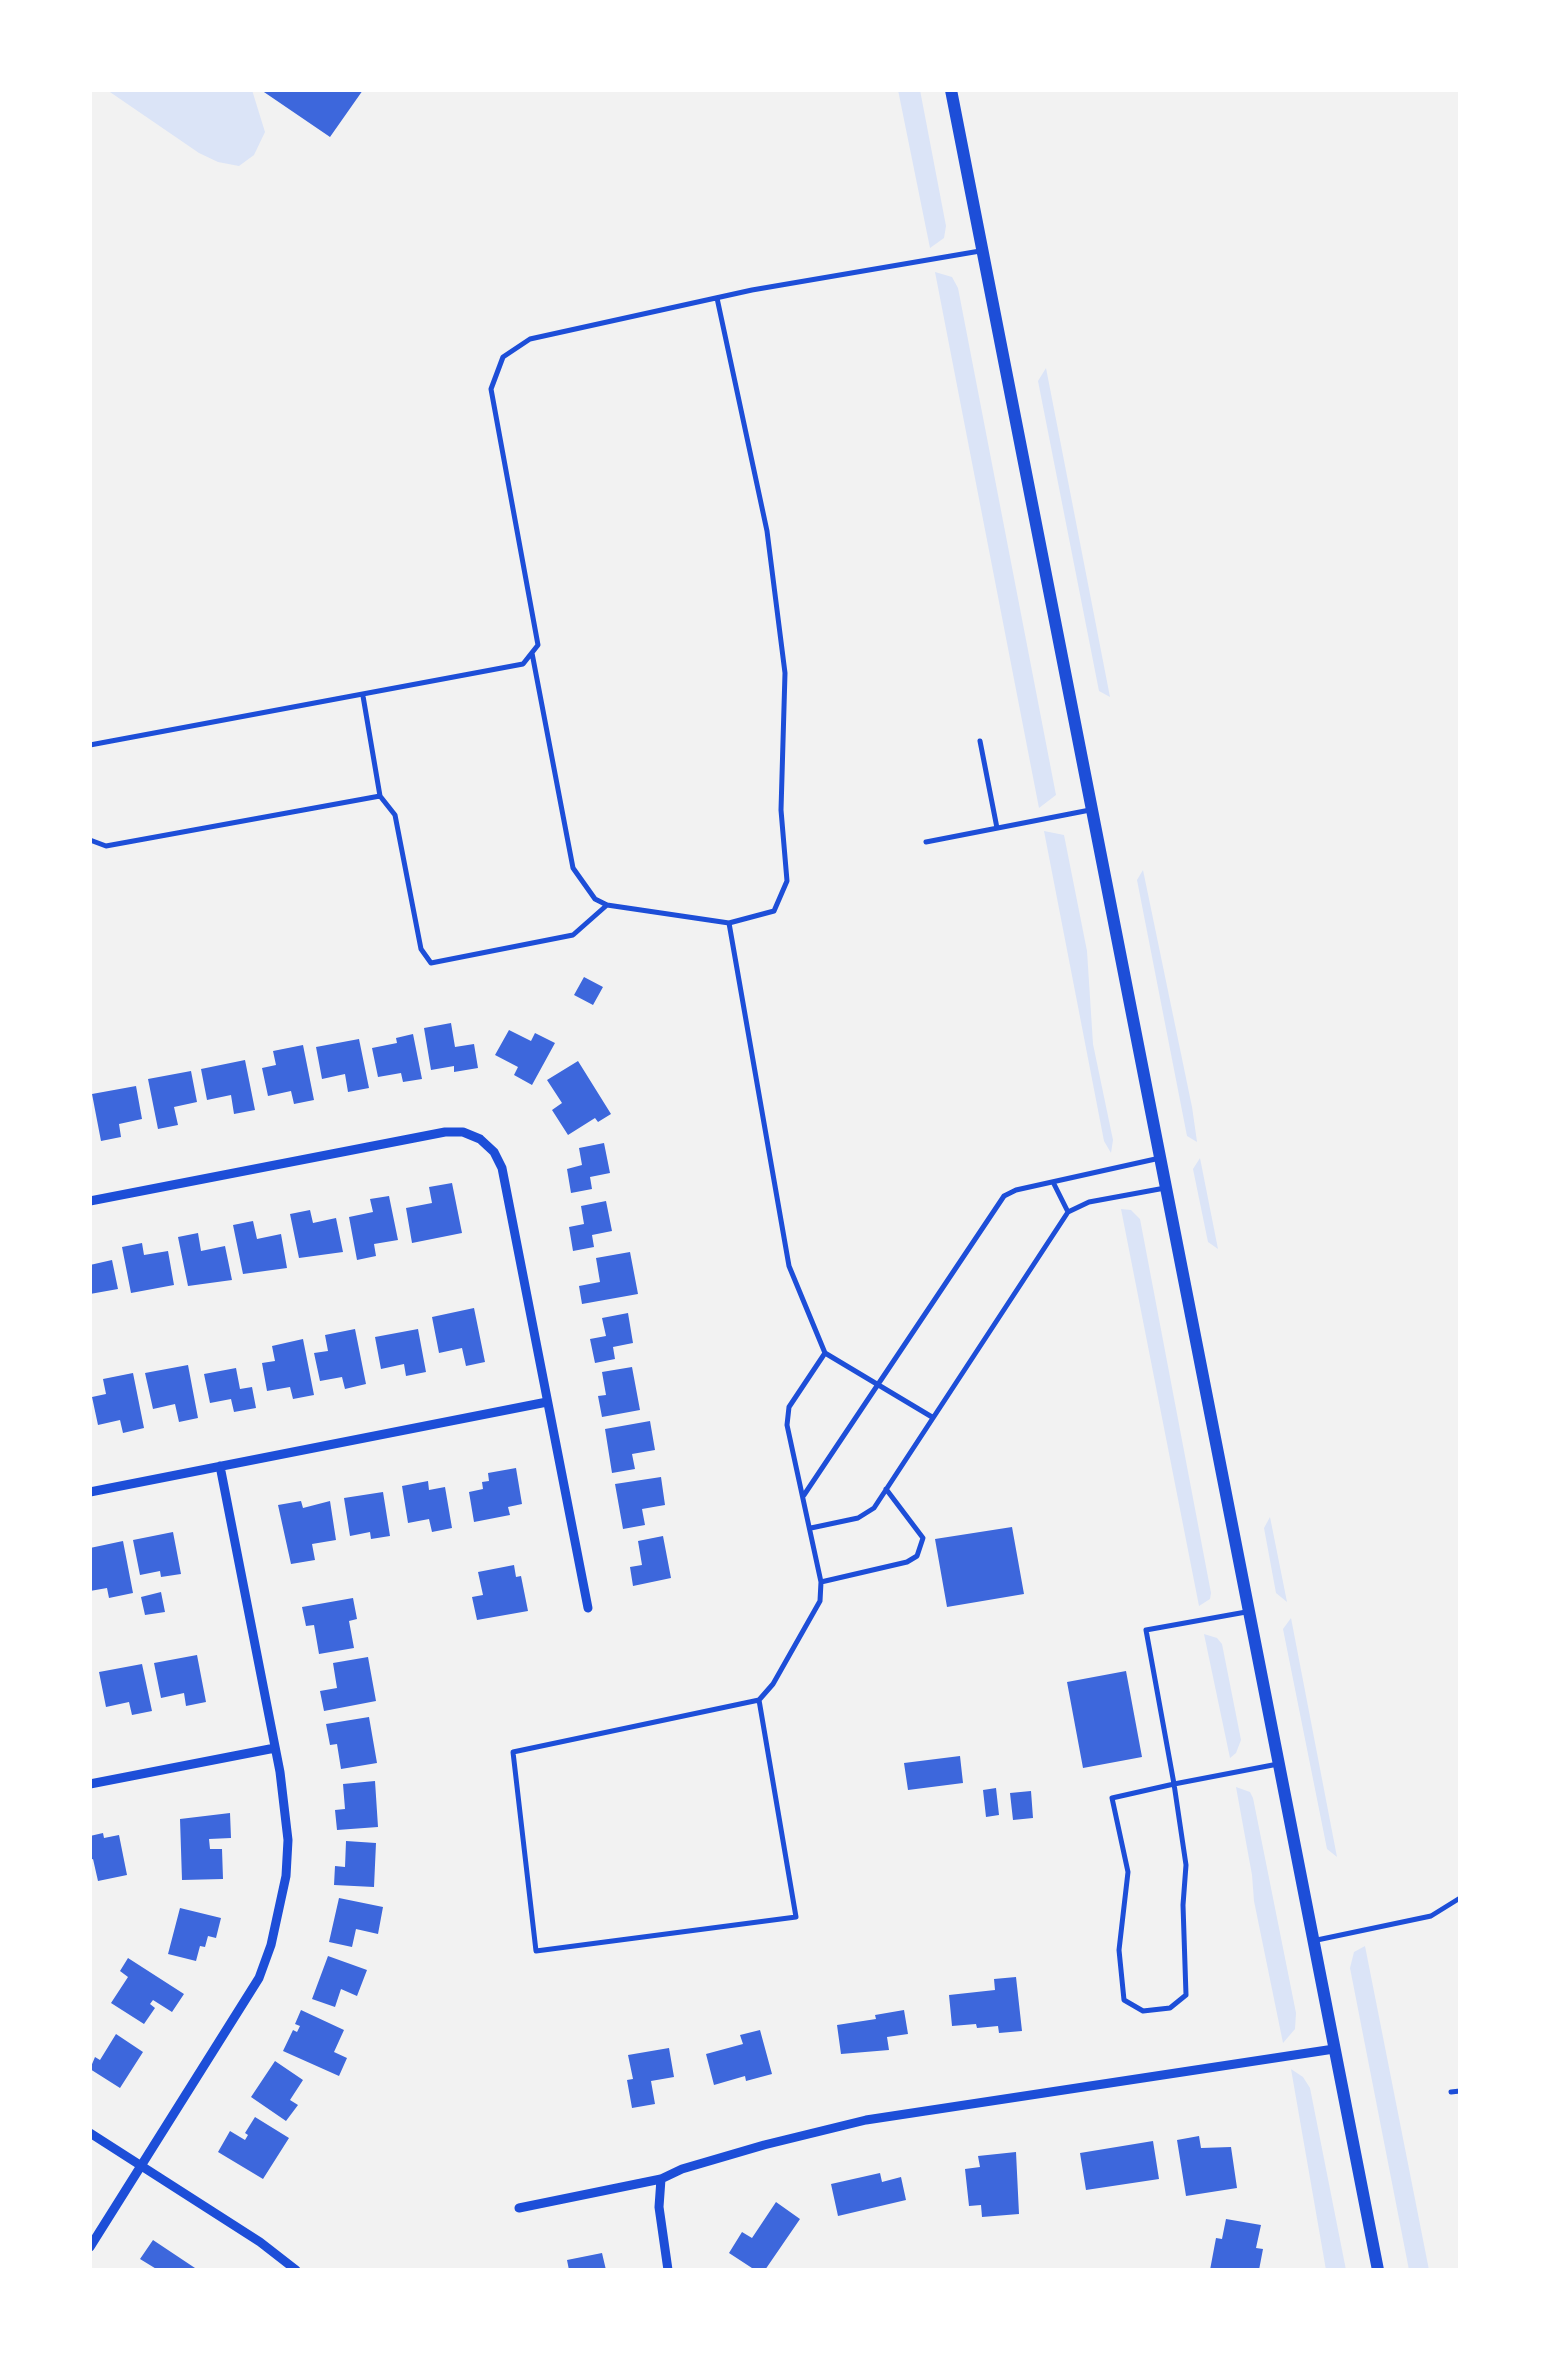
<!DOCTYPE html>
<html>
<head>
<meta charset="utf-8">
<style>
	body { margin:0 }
	#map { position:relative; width:1550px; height:2360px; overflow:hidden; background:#f2f2f2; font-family:"Source Sans 3",sans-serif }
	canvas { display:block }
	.frame { position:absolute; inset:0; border:92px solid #fff; pointer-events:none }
</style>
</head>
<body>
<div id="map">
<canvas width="1550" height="2360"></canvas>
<div class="frame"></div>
</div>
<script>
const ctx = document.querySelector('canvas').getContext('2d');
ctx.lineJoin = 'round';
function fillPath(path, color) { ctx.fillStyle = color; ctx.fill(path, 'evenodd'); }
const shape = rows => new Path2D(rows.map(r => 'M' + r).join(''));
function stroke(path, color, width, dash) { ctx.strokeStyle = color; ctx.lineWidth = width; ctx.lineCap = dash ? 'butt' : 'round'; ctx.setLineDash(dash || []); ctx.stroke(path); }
fillPath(shape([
	[107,90,252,90,265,132,254,155,239,166,218,162,199,153],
	[898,90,920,90,946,226,944,238,930,248],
	[935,272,952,277,958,288,1056,795,1039,808],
	[1046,368,1110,697,1099,691,1038,381],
	[1044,831,1064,835,1087,951,1093,1044,1113,1140,1111,1153,1104,1141],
	[1143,870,1192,1107,1197,1142,1187,1136,1137,880],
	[1200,1158,1218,1249,1208,1242,1193,1169],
	[1121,1209,1131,1210,1140,1219,1211,1593,1210,1599,1199,1606],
	[1270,1517,1287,1602,1276,1593,1264,1528],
	[1291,1618,1337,1857,1327,1849,1283,1629],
	[1204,1634,1217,1638,1222,1644,1241,1740,1236,1753,1230,1758],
	[1236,1787,1250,1792,1253,1798,1296,2013,1295,2029,1283,2043,1254,1901,1252,1875],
	[1365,1946,1429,2270,1409,2270,1350,1968,1354,1952],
	[1291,2069,1303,2077,1310,2088,1346,2270,1326,2270]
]), '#dbe4f7');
fillPath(shape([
	[261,90,363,90,330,137],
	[584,977,603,987,593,1005,574,995],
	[451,1023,455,1047,474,1044,478,1068,454,1072,454,1066,431,1070,424,1028],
	[509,1030,531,1041,535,1033,555,1043,532,1085,514,1075,518,1067,495,1055],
	[413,1034,422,1079,403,1082,401,1073,378,1077,372,1048,397,1043,396,1038],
	[359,1039,369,1088,348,1092,345,1074,322,1079,316,1047],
	[303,1045,314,1100,294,1104,291,1091,268,1096,262,1068,276,1065,273,1051],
	[245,1060,255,1110,234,1114,231,1095,207,1100,201,1069],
	[578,1061,611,1114,598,1122,595,1118,568,1135,552,1110,562,1103,547,1080],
	[191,1071,197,1102,174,1107,178,1125,158,1129,148,1079],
	[136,1086,142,1119,119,1124,121,1137,101,1141,92,1094],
	[604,1143,610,1173,590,1177,592,1189,571,1193,567,1169,582,1165,579,1148],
	[452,1183,462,1233,412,1243,406,1208,432,1203,429,1187],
	[389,1196,398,1240,374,1244,376,1256,357,1260,349,1217,373,1212,370,1199],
	[606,1201,612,1231,592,1235,594,1247,573,1251,569,1227,584,1224,581,1206],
	[310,1210,313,1223,336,1218,343,1252,299,1258,290,1214],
	[253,1221,257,1239,281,1234,287,1268,243,1274,233,1225],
	[198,1233,201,1251,225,1246,232,1280,188,1286,178,1237],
	[142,1243,144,1255,168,1251,174,1285,131,1293,122,1247],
	[630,1252,638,1294,582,1304,579,1286,600,1282,596,1258],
	[112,1260,118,1289,90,1294,90,1265],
	[474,1308,485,1362,466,1366,462,1348,439,1353,432,1317],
	[628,1313,633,1343,613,1347,615,1359,595,1363,590,1339,606,1336,602,1318],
	[355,1329,366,1384,345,1389,342,1377,320,1381,314,1353,328,1351,325,1335],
	[418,1329,426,1372,406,1376,404,1364,381,1369,375,1337],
	[303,1339,314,1395,293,1399,290,1387,267,1391,262,1363,275,1361,272,1346],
	[188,1365,198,1418,179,1422,175,1404,153,1409,145,1373],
	[632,1367,640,1410,602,1417,598,1396,606,1395,602,1372],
	[236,1368,240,1389,252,1387,256,1408,234,1412,231,1399,210,1403,204,1374],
	[133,1373,144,1428,123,1433,120,1420,98,1425,92,1397,106,1394,103,1379],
	[650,1421,655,1450,632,1454,635,1469,612,1473,605,1429],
	[516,1468,522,1504,508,1507,510,1515,474,1522,469,1492,483,1489,482,1482,489,1481,488,1473],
	[661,1477,665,1505,642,1509,645,1525,623,1529,615,1484],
	[428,1481,429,1490,445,1487,452,1528,432,1532,429,1519,408,1523,402,1486],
	[383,1492,390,1536,371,1539,370,1532,350,1536,344,1498],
	[301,1501,303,1508,330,1501,336,1540,312,1544,315,1560,291,1564,278,1505],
	[1012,1527,1024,1594,947,1607,935,1539],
	[173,1532,181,1574,161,1577,160,1571,140,1575,133,1540],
	[663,1536,671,1578,633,1586,630,1567,642,1565,638,1541],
	[123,1541,133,1593,109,1598,107,1588,90,1591,90,1548],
	[514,1565,516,1577,521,1576,528,1611,477,1620,472,1597,483,1595,478,1572],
	[161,1592,165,1612,145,1615,141,1597],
	[353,1598,357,1619,349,1621,354,1648,319,1654,314,1625,306,1626,302,1607],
	[197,1655,206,1702,186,1706,184,1693,161,1698,154,1663],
	[368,1657,376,1701,324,1711,320,1691,337,1688,333,1663],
	[142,1664,152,1711,132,1715,129,1702,106,1707,99,1672],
	[1126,1671,1142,1757,1083,1768,1067,1682],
	[369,1717,377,1763,341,1769,337,1744,330,1745,326,1724],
	[960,1756,963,1783,908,1790,904,1763],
	[375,1781,378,1827,337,1830,335,1810,345,1809,343,1784],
	[996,1788,999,1815,986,1817,983,1790],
	[1031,1791,1033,1818,1013,1820,1010,1793],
	[230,1813,231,1838,209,1839,210,1849,222,1849,223,1879,182,1880,180,1819],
	[103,1833,104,1838,119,1835,127,1875,98,1881,93,1859,90,1860,90,1836],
	[346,1841,376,1843,374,1887,334,1885,335,1866,345,1867],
	[339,1898,383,1907,378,1934,356,1929,352,1947,329,1942],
	[180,1908,221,1918,216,1938,208,1936,205,1947,200,1946,196,1961,168,1954],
	[328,1956,367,1970,357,1996,341,1989,335,2007,312,1999],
	[128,1958,184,1994,172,2012,153,2000,150,2004,155,2008,144,2024,111,2003,128,1977,120,1971],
	[1016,1977,1022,2031,999,2033,998,2026,977,2028,976,2024,952,2026,949,1995,995,1990,994,1979],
	[301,2010,344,2030,334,2052,347,2058,339,2076,283,2051,293,2030,297,2032,300,2026,295,2024],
	[904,2010,908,2034,887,2037,889,2050,841,2054,837,2025,876,2019,875,2015],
	[760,2030,772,2074,746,2081,745,2076,714,2085,706,2054,743,2044,740,2035],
	[116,2034,143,2052,120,2088,90,2069,95,2057,100,2060],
	[669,2048,674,2077,651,2081,655,2104,632,2108,627,2080,633,2079,628,2055],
	[275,2061,303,2080,290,2100,298,2105,286,2121,251,2097],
	[255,2117,289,2138,263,2179,218,2152,230,2131,245,2140,248,2135,245,2133],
	[1199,2136,1201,2148,1231,2147,1237,2188,1186,2196,1177,2140],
	[1153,2141,1159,2179,1086,2190,1080,2153],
	[1016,2152,1019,2214,982,2217,981,2205,969,2206,965,2169,980,2167,978,2156],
	[880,2173,882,2182,901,2177,906,2200,838,2216,831,2184],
	[776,2202,800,2219,765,2270,755,2270,729,2253,742,2232,752,2238],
	[1226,2219,1261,2225,1256,2248,1263,2249,1259,2270,1210,2270,1216,2238,1222,2239],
	[153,2240,198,2270,158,2270,140,2259],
	[602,2253,606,2270,569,2270,567,2260]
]), '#3d67dc');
stroke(shape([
	[717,298,767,531,785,673,781,810,787,881,774,911,729,923],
	[532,653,573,868,595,899,607,905,729,923,789,1266,825,1353],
	[363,696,380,796],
	[980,741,997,828],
	[90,745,523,664,538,645,491,389,503,357,530,339,752,290,980,251],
	[90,840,106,846,380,796,395,815,421,949,431,963,573,935,607,905],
	[926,842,1090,810],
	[1053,1182,1068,1212],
	[804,1495,1004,1196,1016,1190,1160,1158],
	[811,1528,858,1518,874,1508,1068,1212,1089,1202,1165,1188],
	[821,1582,907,1562,917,1556,923,1538,886,1489],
	[1246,1612,1146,1630,1174,1784,1278,1764],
	[759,1700,796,1917,536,1951,513,1752,759,1700,773,1684,820,1601,821,1582,787,1425,789,1407,825,1353,932,1417],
	[1174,1784,1186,1865,1183,1905,1186,1995,1170,2008,1143,2011,1124,2000,1119,1950,1128,1872,1112,1798,1174,1784],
	[1317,1940,1431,1916,1460,1898],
	[1451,2092,1460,2091]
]), '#1d4ed8', 5);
stroke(shape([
	[90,1201,445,1132,463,1132,480,1139,494,1152,502,1168,588,1608],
	[90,1492,547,1402],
	[90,1784,275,1748],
	[90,2133,260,2242,296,2270],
	[661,2179,659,2207,668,2270],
	[519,2208,661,2179,682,2169,764,2145,866,2120,1334,2049],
	[90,2247,259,1978,271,1945,286,1876,288,1840,280,1772,220,1466]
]), '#1d4ed8', 9);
stroke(shape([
	[951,90,1378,2270]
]), '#1d4ed8', 12);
</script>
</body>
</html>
